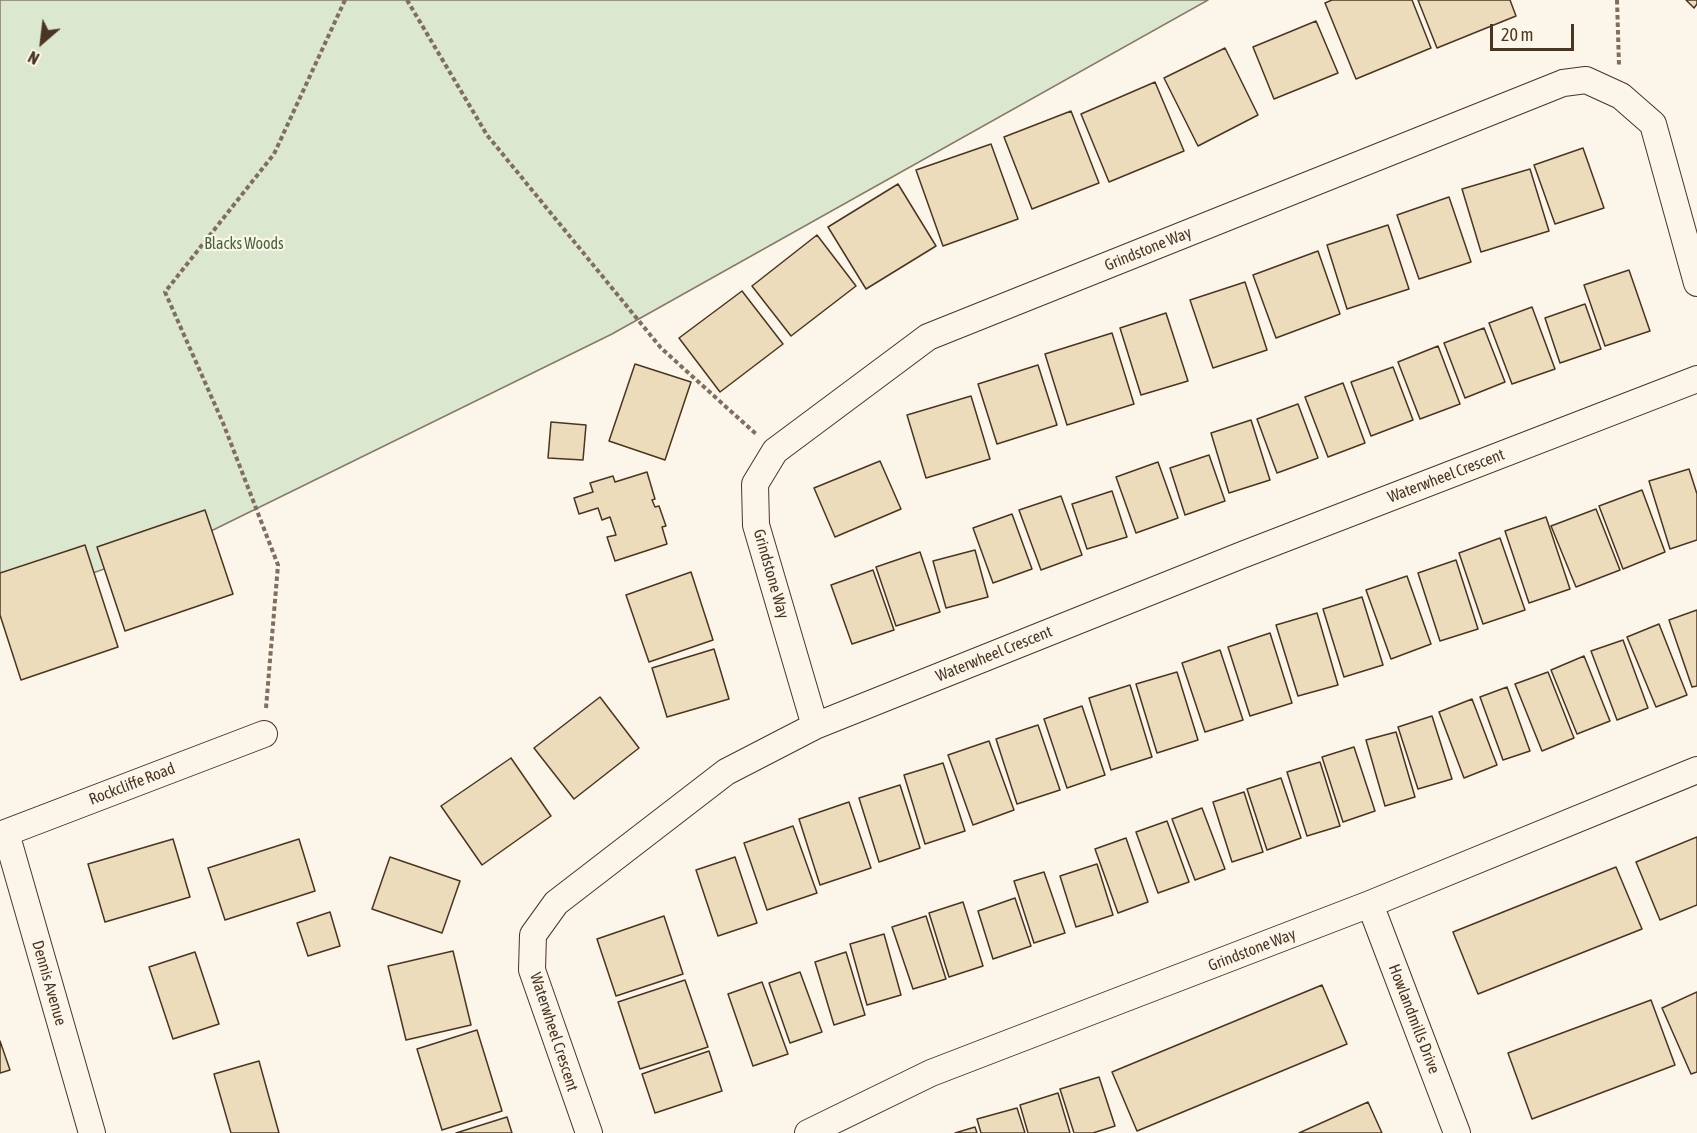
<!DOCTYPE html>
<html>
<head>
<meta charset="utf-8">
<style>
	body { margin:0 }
	#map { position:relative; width:1697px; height:1133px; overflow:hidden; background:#fbf6e9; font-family:"Asap Condensed",sans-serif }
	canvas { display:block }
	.north { position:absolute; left:12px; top:12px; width:60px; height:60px; -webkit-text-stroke:4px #fbf6e9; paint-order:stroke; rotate:208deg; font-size:16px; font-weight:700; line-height:24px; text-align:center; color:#4a3520 }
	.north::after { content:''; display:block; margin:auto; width:21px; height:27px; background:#4a3520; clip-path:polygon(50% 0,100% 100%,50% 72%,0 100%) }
	.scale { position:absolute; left:1490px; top:24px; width:84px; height:27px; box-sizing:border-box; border:3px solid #4a3520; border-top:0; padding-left:8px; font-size:18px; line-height:21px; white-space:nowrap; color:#4a3520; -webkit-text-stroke:4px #fbf6e9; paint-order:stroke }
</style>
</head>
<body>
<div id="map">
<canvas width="1697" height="1133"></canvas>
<div class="north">N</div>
<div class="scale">20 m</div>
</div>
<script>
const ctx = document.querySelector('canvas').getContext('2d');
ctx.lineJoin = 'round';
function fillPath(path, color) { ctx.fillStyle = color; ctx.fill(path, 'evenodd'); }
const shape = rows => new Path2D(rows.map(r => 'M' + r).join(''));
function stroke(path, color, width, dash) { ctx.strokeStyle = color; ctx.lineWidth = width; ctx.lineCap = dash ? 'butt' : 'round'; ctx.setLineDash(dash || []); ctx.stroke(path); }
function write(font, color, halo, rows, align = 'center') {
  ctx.font = font + ' "Asap Condensed",sans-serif'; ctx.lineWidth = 4.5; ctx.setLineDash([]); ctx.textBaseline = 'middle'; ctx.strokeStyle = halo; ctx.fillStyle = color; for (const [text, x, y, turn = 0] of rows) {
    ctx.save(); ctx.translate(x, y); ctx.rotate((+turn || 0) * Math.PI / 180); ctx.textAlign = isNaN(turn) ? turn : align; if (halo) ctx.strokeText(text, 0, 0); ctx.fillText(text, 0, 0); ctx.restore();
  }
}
const green = shape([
	[0,0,1208,0,612,334,211,531,0,606,0,0]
]);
fillPath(green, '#dce7d0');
stroke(green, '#887966', 1.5);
const building = shape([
	[1332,0,1412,0,1431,48,1356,79,1325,3,1332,0],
	[1418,0,1510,0,1516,16,1437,48,1418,0],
	[1686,0,1697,0,1697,4,1694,8,1686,0],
	[1316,21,1338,73,1274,99,1253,47,1316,21],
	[1225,48,1258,115,1198,146,1164,78,1225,48],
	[1155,82,1184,151,1109,182,1081,114,1155,82],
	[1071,111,1099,183,1032,209,1004,137,1071,111],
	[991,144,1018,219,943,246,916,170,991,144],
	[1583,148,1604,208,1555,224,1534,165,1583,148],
	[1530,169,1549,231,1481,252,1462,189,1530,169],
	[898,184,936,246,866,289,828,227,898,184],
	[1449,197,1471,262,1419,279,1397,215,1449,197],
	[1388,225,1409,289,1347,309,1327,245,1388,225],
	[817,235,856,286,791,336,752,286,817,235],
	[1318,251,1340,314,1276,338,1253,275,1318,251],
	[1629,270,1650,331,1605,346,1584,285,1629,270],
	[1245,282,1267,350,1213,368,1190,300,1245,282],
	[742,291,783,344,720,392,679,338,742,291],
	[1585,304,1601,349,1560,363,1545,318,1585,304],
	[1532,307,1555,369,1512,384,1489,323,1532,307],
	[1166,313,1188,381,1141,395,1120,328,1166,313],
	[1484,328,1505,382,1465,398,1444,343,1484,328],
	[1112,333,1134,404,1067,425,1045,354,1112,333],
	[1438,346,1460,404,1420,419,1398,362,1438,346],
	[635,364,691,382,665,460,609,441,635,364],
	[1038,365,1057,425,997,444,978,384,1038,365],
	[1393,367,1413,420,1371,436,1351,382,1393,367],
	[1343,383,1365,443,1328,457,1305,397,1343,383],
	[971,396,990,459,926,478,907,415,971,396],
	[1298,404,1318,458,1277,473,1257,419,1298,404],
	[1251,420,1270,480,1229,493,1211,433,1251,420],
	[551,422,586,425,583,460,548,458,551,422],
	[1209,455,1225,501,1185,515,1170,468,1209,455],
	[880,461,901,509,835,537,814,488,880,461],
	[1158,462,1178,518,1136,533,1116,477,1158,462],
	[1689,469,1697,494,1697,540,1670,549,1649,481,1689,469],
	[647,472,655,499,652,500,655,507,659,506,666,526,662,527,667,544,615,561,607,537,616,535,610,517,602,520,598,508,579,514,574,498,593,492,590,483,613,476,615,482,647,472],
	[1642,490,1665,552,1623,569,1599,506,1642,490],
	[1112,491,1127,537,1087,549,1072,504,1112,491],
	[1061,496,1082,555,1041,570,1019,510,1061,496],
	[1596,509,1620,570,1576,587,1551,526,1596,509],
	[205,510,233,594,125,631,97,547,205,510],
	[1012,514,1032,569,993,583,973,528,1012,514],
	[1546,517,1570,589,1529,603,1505,531,1546,517],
	[1500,538,1525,610,1483,624,1459,553,1500,538],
	[85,545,118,647,21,680,0,615,0,573,85,545],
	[975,550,988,597,946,608,933,561,975,550],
	[920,552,940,612,896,626,876,567,920,552],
	[1456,560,1478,629,1440,641,1418,573,1456,560],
	[873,570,894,630,852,644,831,585,873,570],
	[691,572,713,640,649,662,626,595,691,572],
	[1407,576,1431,644,1391,659,1366,590,1407,576],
	[1362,597,1383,665,1344,677,1323,609,1362,597],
	[1697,610,1697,686,1692,687,1669,620,1697,610],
	[1317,613,1338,685,1298,696,1276,625,1317,613],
	[1659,624,1687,695,1656,707,1627,637,1659,624],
	[1270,633,1292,703,1250,716,1228,647,1270,633],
	[1623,640,1648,708,1617,720,1591,651,1623,640],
	[714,649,729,699,667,717,652,668,714,649],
	[1220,650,1243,720,1205,732,1182,663,1220,650],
	[1584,656,1610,721,1577,734,1551,670,1584,656],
	[1177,672,1198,740,1157,753,1136,684,1177,672],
	[1548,672,1574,738,1542,751,1515,684,1548,672],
	[1130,685,1152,757,1111,770,1089,698,1130,685],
	[1507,687,1530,751,1503,760,1480,697,1507,687],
	[600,697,639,748,574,799,534,748,600,697],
	[1472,699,1497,765,1464,778,1439,712,1472,699],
	[1082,706,1105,775,1067,788,1044,719,1082,706],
	[1432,716,1452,779,1418,789,1398,727,1432,716],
	[1038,725,1060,790,1017,804,996,739,1038,725],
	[1396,732,1415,797,1385,806,1366,740,1396,732],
	[989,741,1014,810,973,825,948,755,989,741],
	[1354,747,1375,811,1343,822,1322,757,1354,747],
	[511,758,551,816,482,865,441,806,511,758],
	[1320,762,1340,826,1307,836,1287,772,1320,762],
	[943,763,965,831,925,844,904,775,943,763],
	[1281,778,1301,838,1267,850,1247,789,1281,778],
	[900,785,920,848,879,862,859,798,900,785],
	[1244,792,1263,852,1232,862,1213,802,1244,792],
	[849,802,871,868,820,885,799,819,849,802],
	[1202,808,1225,869,1195,880,1172,819,1202,808],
	[1167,821,1189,882,1158,893,1136,832,1167,821],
	[793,826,817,893,767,910,744,843,793,826],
	[1697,837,1697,905,1660,920,1636,862,1697,837],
	[1126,838,1148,902,1118,913,1095,849,1126,838],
	[173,839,190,897,105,922,88,864,173,839],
	[299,839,315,891,225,920,208,868,299,839],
	[390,857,460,881,442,933,372,909,390,857],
	[735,857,757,923,718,936,696,870,735,857],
	[1097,864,1113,915,1076,927,1060,876,1097,864],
	[1616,867,1642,929,1478,994,1453,932,1616,867],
	[1044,872,1065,933,1034,943,1014,881,1044,872],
	[1015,898,1031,946,993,959,978,911,1015,898],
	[963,902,983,966,949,977,929,913,963,902],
	[330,912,340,946,308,956,297,923,330,912],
	[664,916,683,974,616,996,597,939,664,916],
	[926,916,946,979,913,989,892,927,926,916],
	[884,934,901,995,867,1005,850,944,884,934],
	[453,951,471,1025,406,1040,388,966,453,951],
	[195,952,219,1024,173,1039,149,967,195,952],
	[846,952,865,1015,834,1025,815,962,846,952],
	[800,972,822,1032,790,1043,769,983,800,972],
	[685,980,708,1047,640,1069,618,1002,685,980],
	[762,982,788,1054,753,1066,728,994,762,982],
	[1322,985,1347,1044,1137,1131,1112,1072,1322,985],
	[1697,992,1697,1072,1691,1074,1662,1008,1697,992],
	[1651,1000,1675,1065,1532,1119,1508,1053,1651,1000],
	[477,1030,502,1111,442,1130,417,1049,477,1030],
	[0,1041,10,1070,0,1073,0,1041],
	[709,1051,722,1091,655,1113,642,1074,709,1051],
	[259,1061,279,1133,231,1133,214,1074,259,1061],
	[1099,1077,1115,1126,1093,1133,1074,1133,1060,1089,1099,1077],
	[1058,1093,1070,1133,1028,1133,1020,1105,1058,1093],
	[1368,1102,1382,1133,1299,1133,1368,1102],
	[1017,1108,1025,1133,981,1133,977,1119,1017,1108],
	[507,1117,512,1133,456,1133,507,1117],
	[975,1127,977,1133,955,1133,975,1127]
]);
fillPath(building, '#ecdcbc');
stroke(building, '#4a3520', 1.5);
const minor = shape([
	[815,726,756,525,755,484,775,451,928,337,1563,83,1586,80,1621,96,1653,124,1697,283],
	[6,833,92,1133],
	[0,835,264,734],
	[1370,904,1457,1133],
	[589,1133,532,970,533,935,556,903,726,772,815,726,1242,555,1697,379],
	[808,1133,931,1073,1370,904,1697,770]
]);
stroke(minor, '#4a3520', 28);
stroke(shape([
	[407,0,487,135,661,348,756,434],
	[1617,0,1619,65],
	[266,708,278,565,223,423,165,292,274,154,345,0]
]), '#7f6f5c', 4, [4.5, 3]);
stroke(minor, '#fbf6e9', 26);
write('16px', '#436837', '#fbf6e9', [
	["Blacks Woods",244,244]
]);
write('16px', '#4a3520', '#fbf6e9', [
	["Grindstone Way",1148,249,-22],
	["Waterwheel Crescent",1446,476,-21],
	["Grindstone Way",771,574,74],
	["Waterwheel Crescent",994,654,-22],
	["Rockcliffe Road",132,784,-21],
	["Grindstone Way",1252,950,-21],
	["Dennis Avenue",49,983,74],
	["Howlandmills Drive",1414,1019,69],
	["Waterwheel Crescent",554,1032,72]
]);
</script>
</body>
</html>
